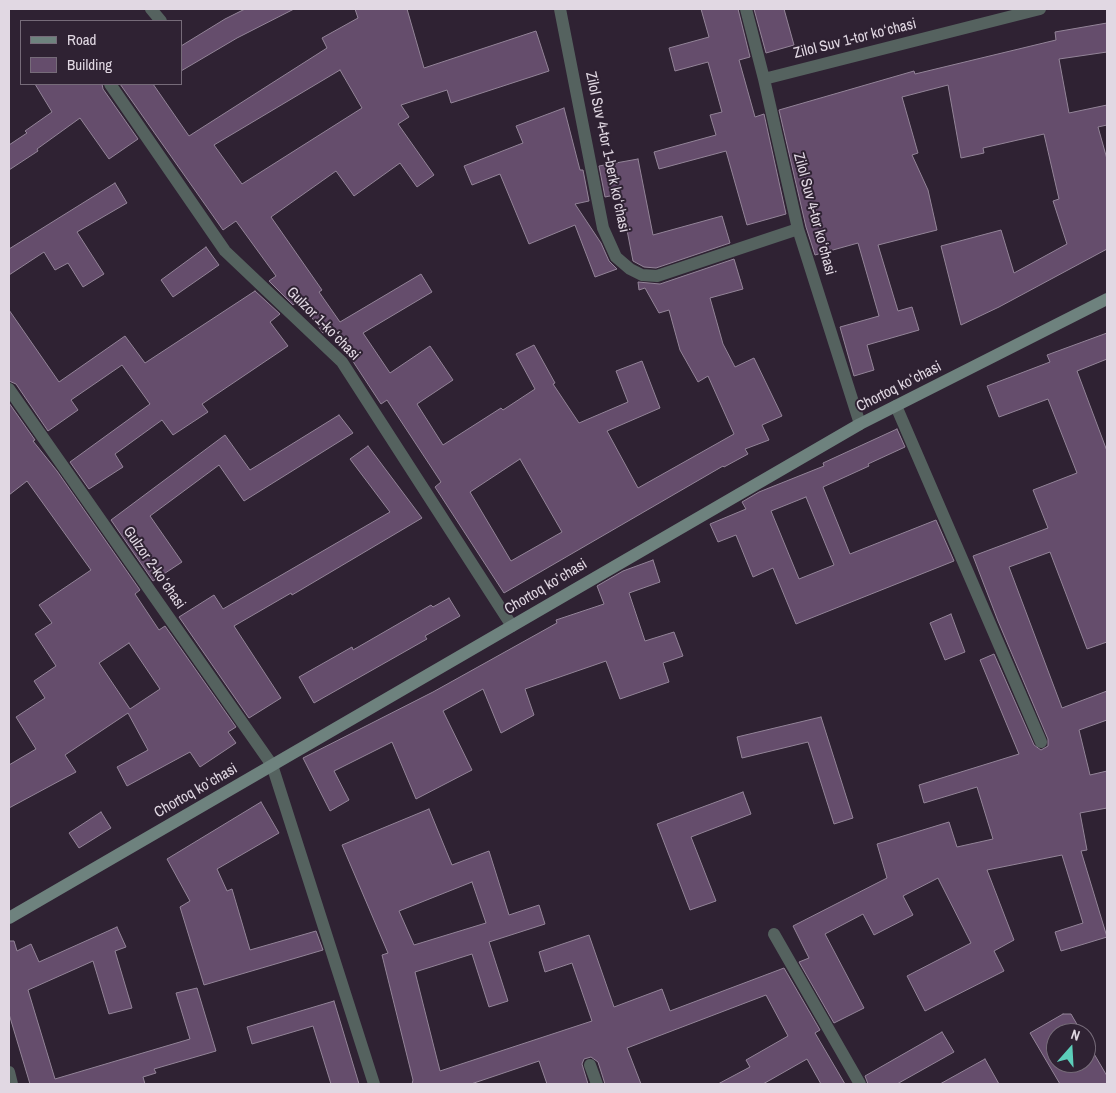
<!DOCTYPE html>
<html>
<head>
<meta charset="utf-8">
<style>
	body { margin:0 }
	#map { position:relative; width:1116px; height:1093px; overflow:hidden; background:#2f2233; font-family:"Archivo Narrow",sans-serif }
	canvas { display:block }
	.frame { position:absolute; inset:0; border:10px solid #e1d8e3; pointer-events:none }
	.legend { position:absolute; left:20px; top:20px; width:162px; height:65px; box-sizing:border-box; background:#2f2233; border:1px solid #766b79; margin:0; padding:6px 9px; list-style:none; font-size:15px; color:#e1d8e3 }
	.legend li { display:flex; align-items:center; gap:10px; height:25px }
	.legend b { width:25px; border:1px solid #766b79 }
	.north { position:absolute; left:1046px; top:1023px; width:50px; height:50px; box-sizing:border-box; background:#2f2233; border:1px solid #766b79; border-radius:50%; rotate:19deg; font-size:14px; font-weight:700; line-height:20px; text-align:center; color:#e1d8e3 }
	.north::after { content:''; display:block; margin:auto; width:18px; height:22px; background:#5cceba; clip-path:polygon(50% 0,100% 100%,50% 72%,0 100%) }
</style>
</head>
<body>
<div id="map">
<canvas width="1116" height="1093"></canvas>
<div class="frame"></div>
<ul class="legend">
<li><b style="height:6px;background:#6e827e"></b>Road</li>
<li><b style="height:14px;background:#654d6c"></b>Building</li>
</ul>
<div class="north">N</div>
</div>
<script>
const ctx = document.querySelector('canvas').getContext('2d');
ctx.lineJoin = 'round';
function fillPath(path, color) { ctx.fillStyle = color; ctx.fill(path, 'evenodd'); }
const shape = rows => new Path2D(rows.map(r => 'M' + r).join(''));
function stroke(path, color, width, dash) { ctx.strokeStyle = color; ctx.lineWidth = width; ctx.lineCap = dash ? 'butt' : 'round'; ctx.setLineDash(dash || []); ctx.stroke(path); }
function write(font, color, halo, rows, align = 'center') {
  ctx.font = font + ' "Archivo Narrow",sans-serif'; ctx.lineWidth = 4; ctx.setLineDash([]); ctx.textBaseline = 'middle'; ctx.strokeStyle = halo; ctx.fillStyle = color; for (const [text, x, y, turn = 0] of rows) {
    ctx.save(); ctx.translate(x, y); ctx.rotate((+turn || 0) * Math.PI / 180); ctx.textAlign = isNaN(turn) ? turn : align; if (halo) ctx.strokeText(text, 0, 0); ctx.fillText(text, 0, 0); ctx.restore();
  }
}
const building = shape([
	[245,9,294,9,237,38,181,71,181,46,225,19,245,9],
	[355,9,407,9,424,68,536,31,549,71,451,103,447,90,401,105,409,117,398,124,434,175,417,187,400,163,354,196,336,171,271,217,322,290,319,292,340,322,421,274,432,292,363,333,390,373,430,346,453,380,417,404,443,445,501,408,503,410,535,389,516,354,534,345,555,383,553,384,579,423,628,402,616,371,642,361,660,408,607,431,638,488,734,434,708,376,698,382,680,350,669,310,659,313,645,288,639,290,638,282,660,284,734,259,743,289,710,298,723,344,735,367,754,358,782,416,762,425,769,440,745,449,748,454,724,467,723,466,504,593,435,487,441,482,387,400,381,404,331,328,323,333,299,300,293,305,269,281,276,276,236,221,223,230,120,84,153,84,189,136,327,48,322,38,358,18,355,9],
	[340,70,362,108,242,184,214,145,340,70],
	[520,459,562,532,511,561,470,492,520,459],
	[701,9,738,9,750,57,739,60,755,117,764,114,786,214,747,225,726,151,659,169,654,152,716,135,710,115,722,112,708,62,675,71,669,48,709,37,701,9],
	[754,9,784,9,794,45,766,53,754,9],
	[1107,23,1107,52,1059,59,1069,113,1107,105,1107,125,1098,127,1107,159,1107,249,999,307,961,325,941,246,1001,230,1014,273,1067,244,1053,201,1059,199,1044,134,983,148,984,153,961,158,948,85,902,97,918,153,912,155,928,190,937,230,878,245,898,311,912,307,919,330,867,345,874,370,854,376,840,327,879,316,858,243,815,255,806,227,779,110,914,71,915,74,1056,40,1055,32,1107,23],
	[35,84,102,84,103,89,138,139,109,159,80,118,37,149,38,151,9,170,9,145,27,133,25,131,52,112,35,84],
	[564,108,580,170,583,170,589,201,575,204,601,243,609,261,617,269,595,277,575,225,529,244,500,174,472,185,464,166,523,143,516,126,564,108],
	[638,159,653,235,722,216,730,243,656,268,644,267,633,261,620,194,605,197,599,166,638,159],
	[115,183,127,203,77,232,104,274,83,287,68,263,55,270,44,252,9,275,9,249,115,183],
	[206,247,219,265,173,297,161,280,206,247],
	[255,291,280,314,270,322,288,346,202,404,208,412,173,435,162,420,115,454,123,467,89,489,70,462,150,404,122,365,71,400,78,410,48,431,16,384,9,381,9,310,59,382,125,336,145,363,255,291],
	[1107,333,1107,359,1077,371,1107,451,1107,642,1087,649,1050,552,1009,567,1062,708,1107,691,1107,720,1079,730,1090,775,1107,771,1107,808,1080,813,1087,850,1081,851,1107,937,1061,951,1055,932,1083,923,1062,855,987,870,1014,940,994,951,1004,971,925,1011,907,976,971,943,938,878,903,896,913,915,874,935,863,914,825,934,864,1008,834,1023,799,962,809,958,793,926,887,878,877,844,949,822,957,847,993,839,977,787,924,803,919,785,1019,754,980,660,994,654,1034,745,1041,750,1048,746,1048,739,998,621,973,556,1048,528,1033,490,1077,473,1048,399,999,417,987,386,1050,362,1047,355,1107,333],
	[9,403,35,440,33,441,57,471,140,590,135,594,159,630,165,626,236,727,228,732,236,743,200,767,190,752,127,786,117,767,148,750,128,713,65,755,76,772,9,808,9,765,36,749,16,717,45,698,34,681,56,666,35,634,52,623,39,605,91,570,27,481,9,495,9,403],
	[129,643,160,689,130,709,99,663,129,643],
	[339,415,353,433,244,501,219,465,150,516,182,562,153,581,111,520,225,435,250,470,339,415],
	[897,429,905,447,868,464,869,466,823,487,850,554,936,520,954,561,796,624,773,568,753,577,736,535,718,542,710,524,746,509,742,502,759,492,824,466,823,463,897,429],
	[806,497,834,565,799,579,771,511,806,497],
	[368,446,422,518,292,595,291,593,234,626,281,698,249,718,179,617,214,595,223,609,390,512,350,459,368,446],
	[653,560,660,582,629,593,645,641,674,632,683,656,663,663,669,682,620,699,606,661,525,689,534,715,501,733,483,689,443,711,472,770,416,799,392,742,334,771,349,800,330,811,303,758,433,692,557,623,556,620,604,604,597,586,623,571,653,560],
	[449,598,460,616,425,636,427,639,314,703,299,677,352,647,353,650,431,605,433,607,449,598],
	[951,614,965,652,945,660,930,623,951,614],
	[821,717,853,818,834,824,808,742,742,758,737,737,821,717],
	[743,792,751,814,691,837,716,901,690,910,657,824,743,792],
	[261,802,279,833,217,869,227,891,232,889,250,950,316,931,323,950,204,985,180,907,190,901,167,859,261,802],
	[429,809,452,865,489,851,509,915,539,905,545,924,489,942,508,1001,489,1007,472,954,415,972,440,1071,592,1021,572,963,545,972,539,952,589,935,614,1007,662,989,670,1011,784,968,820,1030,815,1033,845,1084,821,1084,807,1059,763,1084,718,1084,750,1067,746,1060,788,1036,766,995,627,1048,641,1084,605,1084,598,1062,591,1057,584,1059,582,1064,588,1084,547,1084,539,1061,471,1084,412,1084,413,1080,382,955,388,953,342,845,429,809],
	[472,882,486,923,414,945,399,911,472,882],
	[101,812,111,828,79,848,69,833,101,812],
	[117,927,126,947,115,951,132,1008,109,1014,93,961,28,990,55,1079,190,1039,176,993,197,988,216,1051,154,1069,156,1073,143,1077,145,1084,30,1084,9,1014,9,941,14,941,17,951,31,944,39,962,117,927],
	[334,1001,359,1084,331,1084,313,1026,252,1044,247,1027,334,1001],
	[1063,1014,1071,1014,1082,1033,1056,1033,1056,1063,1086,1063,1086,1040,1107,1076,1107,1084,1060,1084,1030,1033,1063,1014],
	[942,1032,954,1052,897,1084,868,1084,865,1076,942,1032],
	[985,1059,999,1084,940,1084,985,1059]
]);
fillPath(building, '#654d6c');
stroke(building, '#938498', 1);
stroke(shape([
	[151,9,161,21],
	[560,9,603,228,616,257,630,269,642,275,657,276,798,229],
	[746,9,764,79,798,229,860,424],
	[764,79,1040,9],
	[110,84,225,251,342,362,512,626],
	[9,389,272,765,374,1084],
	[896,406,1041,742],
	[774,934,860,1084],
	[590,1065,597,1084],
	[9,1072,12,1084]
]), '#55625f', 12);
stroke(shape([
	[9,918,860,424,1107,299]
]), '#6e827e', 12);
write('15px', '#e1d8e3', '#2f2233', [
	["Zilol Suv 1-tor koʻchasi",855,39,-14],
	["Zilol Suv 4-tor 1-berk koʻchasi",607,152,78],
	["Zilol Suv 4-tor koʻchasi",814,214,75],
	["Gulzor 1-koʻchasi",323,324,45],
	["Chortoq koʻchasi",899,387,-27],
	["Gulzor 2-koʻchasi",154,568,55],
	["Chortoq koʻchasi",546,587,-31],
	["Chortoq koʻchasi",196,791,-30]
]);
</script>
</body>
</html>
